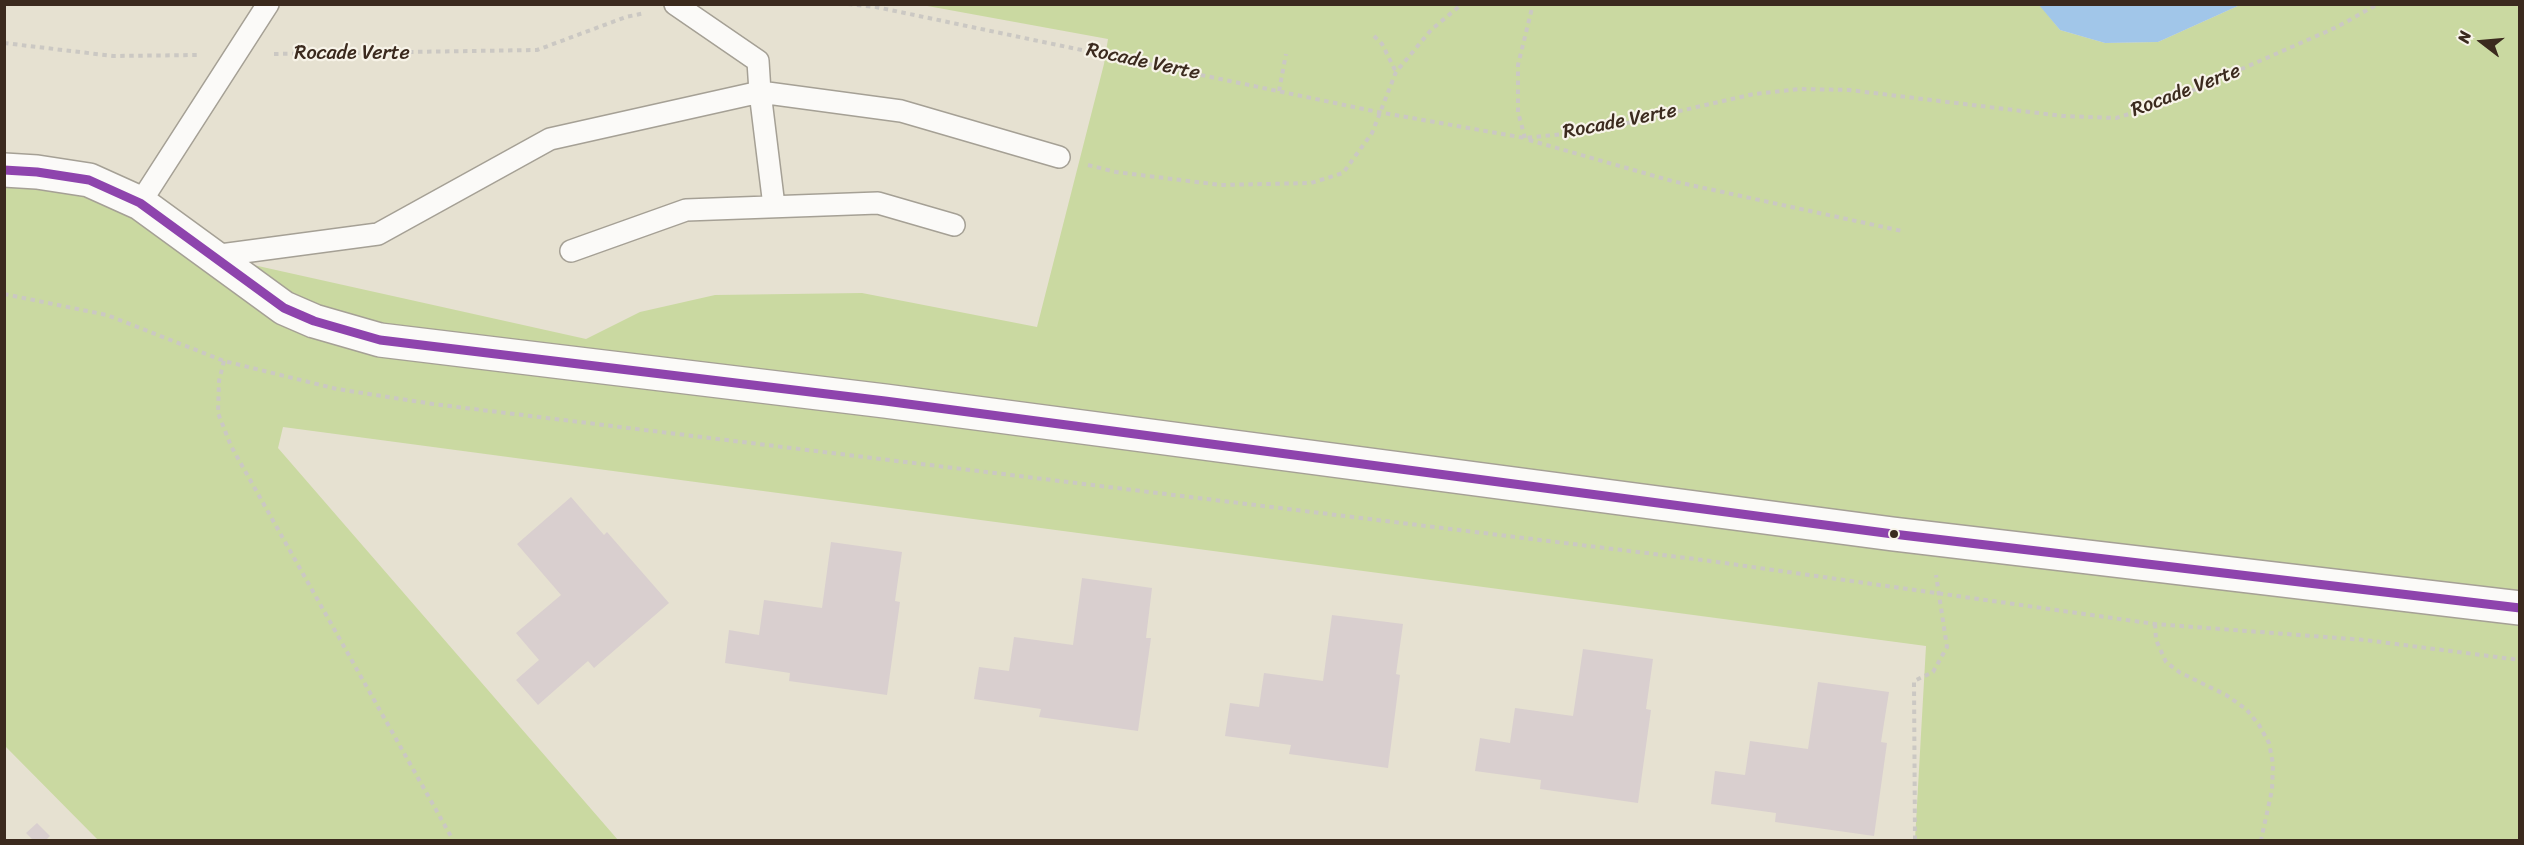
<!DOCTYPE html>
<html>
<head>
<meta charset="utf-8">
<style>
	body { margin:0 }
	#map { position:relative; width:2524px; height:845px; overflow:hidden; background:#e6e1d1; font-family:Sriracha,sans-serif }
	canvas { display:block }
	.frame { position:absolute; inset:0; border:6px solid #3b2a1e; pointer-events:none }
	.north { position:absolute; left:2452px; top:12px; width:60px; height:60px; -webkit-text-stroke:4px #f7f3e8; paint-order:stroke; rotate:286deg; font-size:16px; font-weight:700; line-height:24px; text-align:center; color:#3b2a1e }
	.north::after { content:''; display:block; margin:auto; width:21px; height:27px; background:#3b2a1e; clip-path:polygon(50% 0,100% 100%,50% 72%,0 100%) }
</style>
</head>
<body>
<div id="map">
<canvas width="2524" height="845"></canvas>
<div class="frame"></div>
<div class="north">N</div>
</div>
<script>
const ctx = document.querySelector('canvas').getContext('2d');
ctx.lineJoin = 'round';
function fillPath(path, color) { ctx.fillStyle = color; ctx.fill(path, 'evenodd'); }
const shape = rows => new Path2D(rows.map(r => 'M' + r).join(''));
function stroke(path, color, width, dash) { ctx.strokeStyle = color; ctx.lineWidth = width; ctx.lineCap = dash ? 'butt' : 'round'; ctx.setLineDash(dash || []); ctx.stroke(path); }
function write(font, color, halo, rows, align = 'center') {
  ctx.font = font + ' Sriracha,sans-serif'; ctx.lineWidth = 4.5; ctx.setLineDash([]); ctx.textBaseline = 'middle'; ctx.strokeStyle = halo; ctx.fillStyle = color; for (const [text, x, y, turn = 0] of rows) {
    ctx.save(); ctx.translate(x, y); ctx.rotate((+turn || 0) * Math.PI / 180); ctx.textAlign = isNaN(turn) ? turn : align; if (halo) ctx.strokeText(text, 0, 0); ctx.fillText(text, 0, 0); ctx.restore();
  }
}
fillPath(shape([
	[2039,4,2060,30,2105,43,2158,42,2240,5,2519,5,2519,840,1915,840,1926,646,283,427,278,448,618,840,98,840,5,746,5,170,37,172,213,256,586,339,640,312,715,295,862,293,1037,327,1104,64,1108,39,922,5]
]), '#cad9a1');
fillPath(shape([
	[2039,5,2240,5,2158,42,2105,43,2060,30]
]), '#a1c6e9');
fillPath(shape([
	[571,497,604,535,607,532,669,603,594,668,588,661,538,705,516,680,539,660,516,633,561,595,517,544],
	[831,542,902,552,895,601,900,602,887,695,789,681,790,673,725,663,729,630,759,635,764,600,822,608],
	[1082,578,1152,588,1146,638,1151,638,1138,731,1039,717,1041,709,974,699,979,667,1009,671,1014,637,1073,645],
	[1332,615,1403,624,1396,674,1400,675,1388,768,1289,754,1291,745,1225,736,1230,703,1259,707,1264,673,1323,681],
	[1583,649,1653,659,1646,709,1651,710,1638,803,1540,789,1541,780,1475,771,1480,738,1510,743,1515,708,1573,716],
	[1818,682,1889,692,1881,742,1887,743,1874,836,1775,822,1776,813,1711,804,1715,771,1745,775,1750,741,1808,749],
	[37,823,50,836,46,840,33,840,26,833]
]), '#d9cfcf');
const service = shape([
	[675,4,758,61,760,92,774,206],
	[140,203,268,4],
	[571,251,686,210,878,203,954,225],
	[213,256,378,234,550,139,760,92,901,111,1059,157]
]);
const minor = shape([
	[4,170,37,172,89,180,140,203,284,308,314,321,380,340,885,401,1893,534,2520,608]
]);
stroke(service, '#a5a095', 24);
stroke(minor, '#a5a095', 36);
stroke(shape([
	[848,4,876,7,1378,112,1525,138,1592,131,1754,94,1800,89,1849,90,2063,116,2116,118,2162,104,2337,27,2378,4],
	[1374,36,1382,44,1396,72],
	[4,43,113,56,198,55],
	[274,54,537,50,626,17,645,13],
	[1279,91,1286,54],
	[1525,138,1518,112,1518,65,1533,4],
	[1529,140,1672,181,1902,231],
	[1088,165,1116,172,1221,185,1311,183,1343,173,1372,133,1396,72,1431,30,1462,4],
	[4,294,107,315,224,361,337,389,433,404,1703,560,2155,624,2365,640,2520,660],
	[224,361,219,381,218,413,231,446,453,840],
	[2155,624,2156,640,2166,662,2179,672,2226,695,2246,709,2259,725,2269,743,2273,764,2272,790,2261,840],
	[1915,840,1914,681,1933,672,1947,647,1936,575]
]), '#cbc8c3', 4, [4.5, 4.5]);
stroke(service, '#fbfaf8', 21);
stroke(minor, '#fbfaf8', 33);
stroke(shape([
	[4,170,37,172,89,180,140,203,284,308,314,321,380,340,885,401,1893,534,2520,608]
]), '#8e44ad', 9);
for (const [x, y, r, color] of [
	[1894,534,5,"#3b2a1e"]
]) { const dot = new Path2D(); dot.arc(x, y, r, 0, 2 * Math.PI); ctx.fillStyle = color; ctx.fill(dot); stroke(dot, '#f7f3e8', 2); }
write('20px', '#3b2a1e', '#f7f3e8', [
	["Rocade Verte",352,54],
	["Rocade Verte",1143,62,12],
	["Rocade Verte",2186,91,-21],
	["Rocade Verte",1620,122,-11]
]);
</script>
</body>
</html>
